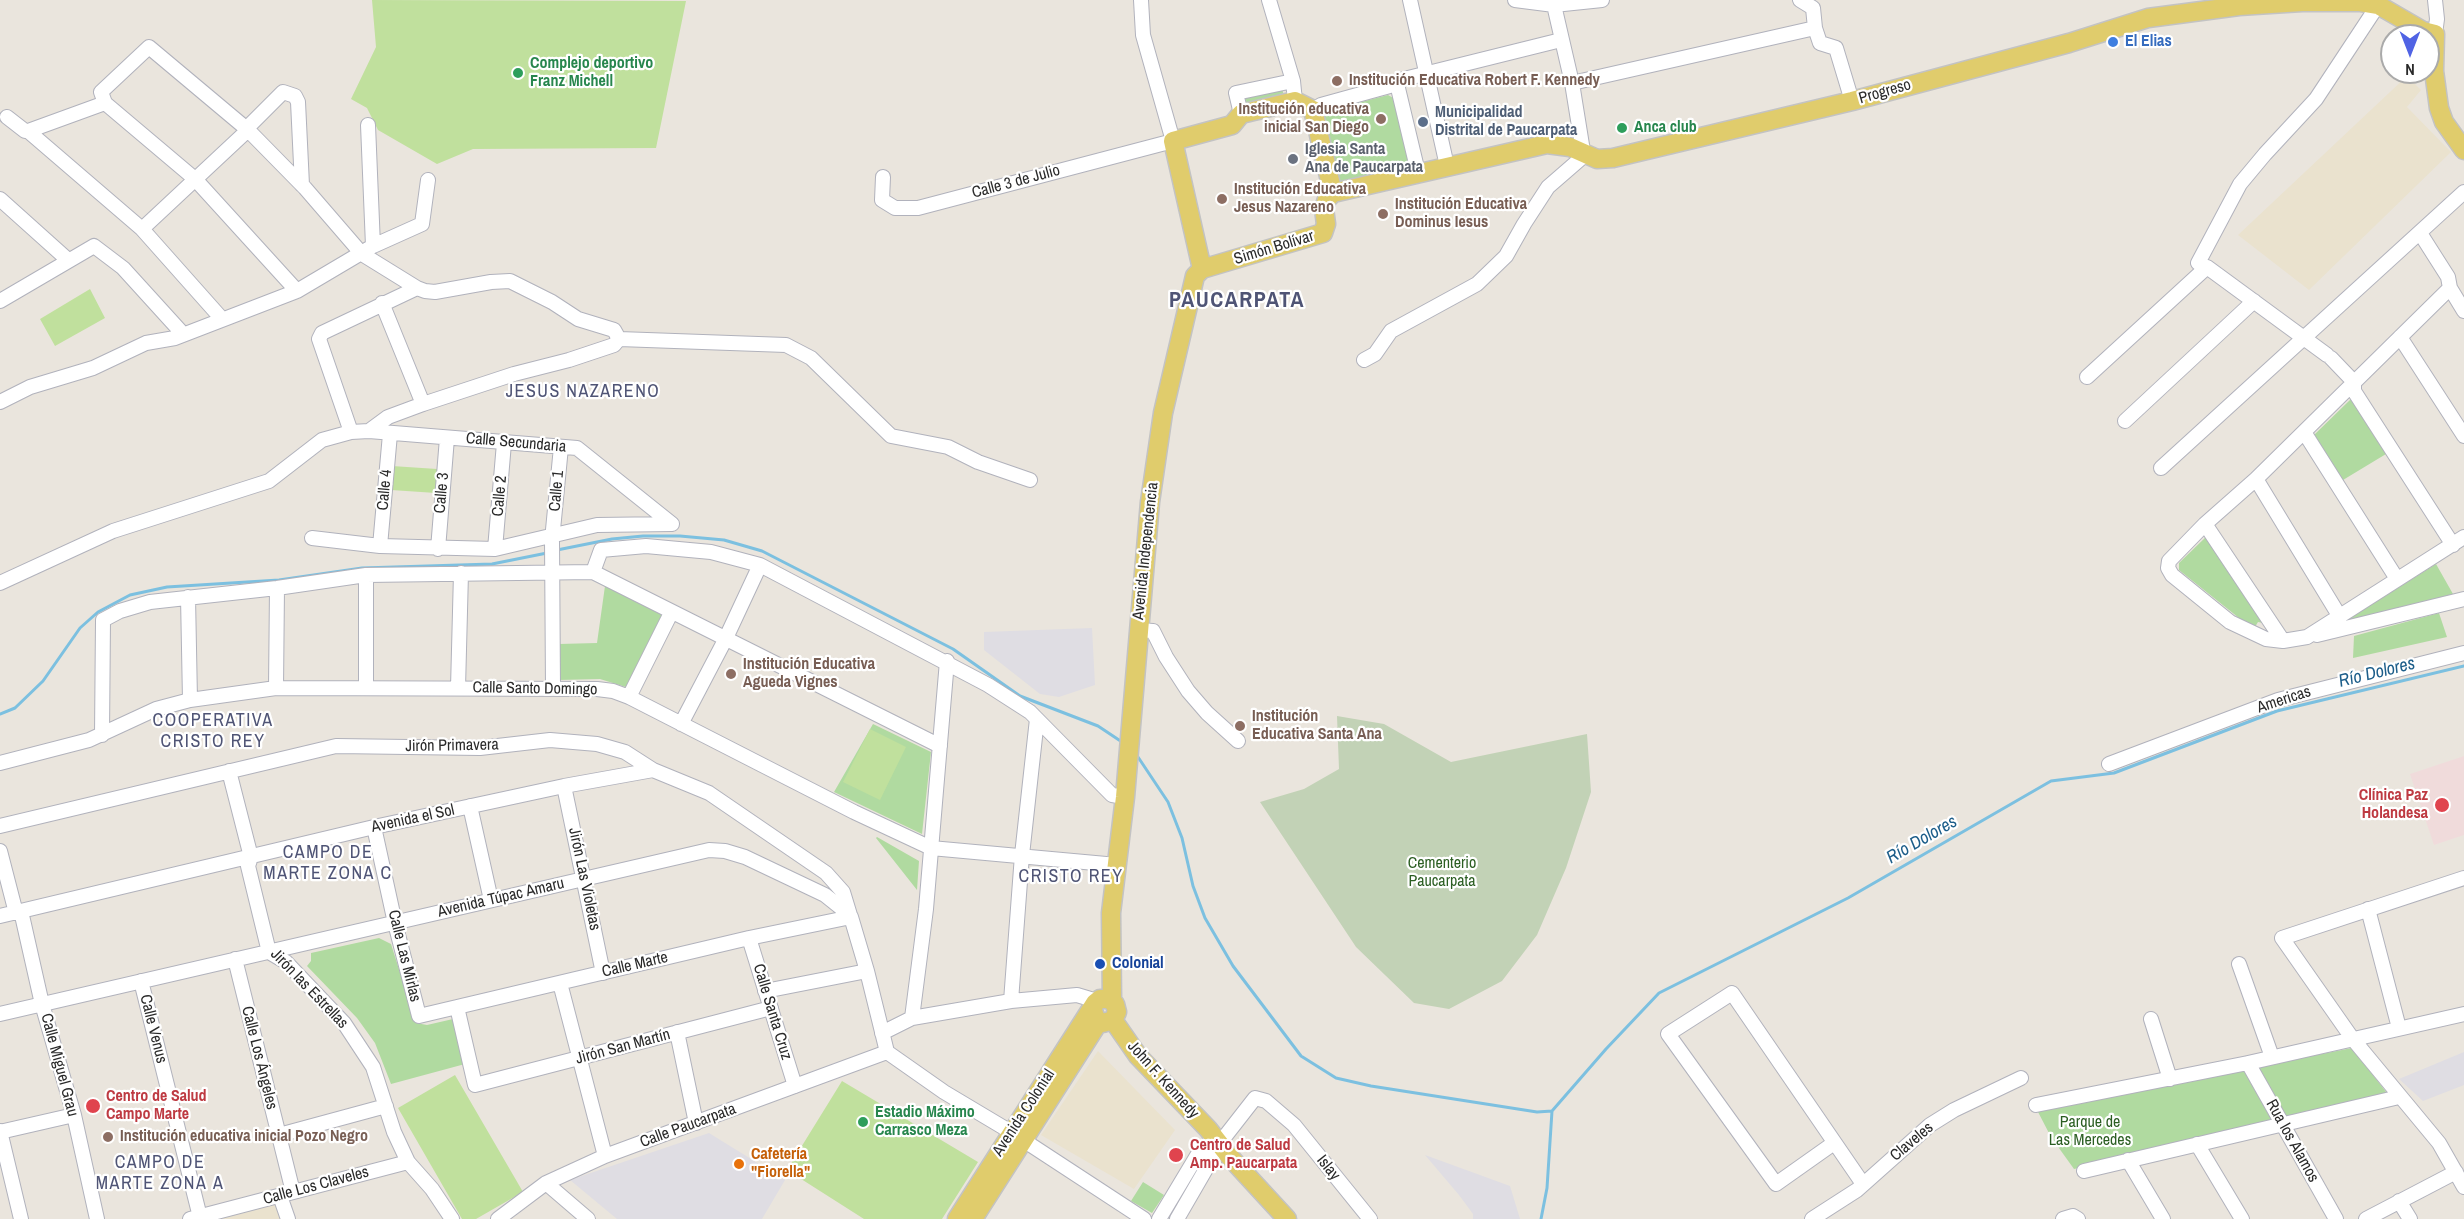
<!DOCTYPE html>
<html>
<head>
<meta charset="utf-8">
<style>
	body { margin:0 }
	#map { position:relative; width:2464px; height:1219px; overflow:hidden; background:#eae5dd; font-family:"Archivo Narrow",sans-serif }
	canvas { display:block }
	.north { position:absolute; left:2380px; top:24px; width:60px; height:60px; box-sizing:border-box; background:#fff; border:2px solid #aaa; border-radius:50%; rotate:180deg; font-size:16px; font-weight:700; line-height:24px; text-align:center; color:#2a2a2a }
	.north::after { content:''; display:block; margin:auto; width:21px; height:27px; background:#5063e4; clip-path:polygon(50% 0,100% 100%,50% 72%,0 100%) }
</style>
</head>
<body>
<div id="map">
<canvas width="2464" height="1219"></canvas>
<div class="north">N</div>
</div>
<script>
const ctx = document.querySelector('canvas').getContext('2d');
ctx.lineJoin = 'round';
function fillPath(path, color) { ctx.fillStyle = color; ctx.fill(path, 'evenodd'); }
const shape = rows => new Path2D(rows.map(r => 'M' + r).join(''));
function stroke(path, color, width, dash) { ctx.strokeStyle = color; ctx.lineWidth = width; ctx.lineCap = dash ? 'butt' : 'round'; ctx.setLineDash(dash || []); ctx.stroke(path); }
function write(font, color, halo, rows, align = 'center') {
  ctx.font = font + ' "Archivo Narrow",sans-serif'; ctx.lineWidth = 4.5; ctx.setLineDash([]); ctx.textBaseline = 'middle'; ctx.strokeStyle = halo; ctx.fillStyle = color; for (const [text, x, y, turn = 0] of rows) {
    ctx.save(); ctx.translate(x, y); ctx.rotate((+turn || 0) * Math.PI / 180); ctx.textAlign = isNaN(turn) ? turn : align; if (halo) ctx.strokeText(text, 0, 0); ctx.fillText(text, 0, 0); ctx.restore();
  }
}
fillPath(shape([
	[1092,628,1095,685,1059,697,1040,694,984,650,984,632],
	[2464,1052,2464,1085,2423,1101,2399,1079],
	[709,1133,785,1180,762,1219,617,1219,570,1180],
	[1425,1155,1510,1186,1520,1219,1473,1219,1473,1214,1459,1195]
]), '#dfdde3');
fillPath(shape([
	[2407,76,2421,90,2407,107,2451,152,2309,290,2238,235],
	[1098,1051,1175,1130,1134,1189,1041,1135],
	[281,1202,286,1219,220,1219]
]), '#eae2ce');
fillPath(shape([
	[2464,756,2464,835,2434,845,2410,774]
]), '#f0dbdb');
fillPath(shape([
	[1282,89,1285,98,1247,106,1244,96],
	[1388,95,1395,99,1410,161,1405,168,1344,182,1335,178,1319,113],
	[2351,399,2386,454,2343,480,2314,435],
	[2207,536,2263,623,2258,622,2255,627,2239,618,2179,570,2179,563],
	[2436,564,2453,594,2353,620,2350,618],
	[605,586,665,616,629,688,600,679,558,680,559,644,597,643],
	[2439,613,2447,637,2353,658,2354,636],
	[873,724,931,752,922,834,834,792],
	[877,837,919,861,917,890,876,838],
	[379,938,391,944,416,1023,427,1025,453,1019,465,1064,391,1084,375,1043,357,1018,307,966,311,961,311,953],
	[2352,1048,2390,1097,2074,1169,2051,1137,2037,1110],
	[1143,1182,1164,1195,1152,1213,1131,1201]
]), '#b0daa0');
fillPath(shape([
	[1337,716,1384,724,1451,762,1587,734,1591,792,1566,868,1537,935,1502,981,1449,1009,1414,1003,1356,947,1260,802,1304,789,1339,769]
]), '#c2d2b6');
fillPath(shape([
	[372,0,686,1,656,148,473,149,437,164,378,130,367,108,351,99,376,47],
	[90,289,105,318,55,346,40,319],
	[392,466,437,469,436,493,391,490],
	[870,729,906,747,880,800,843,782],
	[455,1075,523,1192,476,1219,462,1219,398,1108],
	[842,1081,978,1162,942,1219,864,1219,787,1170]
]), '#c0e09d');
stroke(shape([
	[557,550,612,539,643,536,680,536,724,540,762,551,953,649,1020,696,1098,726,1122,742],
	[0,714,15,708,43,681,80,628,98,612,130,595,167,587,279,580,362,568,492,564,547,553],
	[1136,754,1168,802,1182,838,1193,886,1205,918,1233,966,1301,1056,1336,1078,1371,1086,1537,1112,1552,1111],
	[1541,1219,1547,1188,1552,1111,1606,1049,1659,993,1848,898,2051,781,2114,773,2277,711,2464,666]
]), '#7cc0e0', 3);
const minor = shape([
	[1269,0,1293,81,1295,101],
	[1410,0,1447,166],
	[1515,0,1554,5,1602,0],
	[1800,0,1813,8,1815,28,1820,43,1836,48,1852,101],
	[1554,5,1572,83,1583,151],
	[2435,34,2437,19,2435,0],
	[1572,83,1815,28],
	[1397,84,1418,172],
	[1313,110,1321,105,1397,84,1400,80,1561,40],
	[1241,114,1236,93,1293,81],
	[7,117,25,131,28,131,142,229,222,319],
	[368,125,373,246],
	[28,131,105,103],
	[883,177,882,200,895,208,918,208,1173,141,1143,35,1141,0],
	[0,199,68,260],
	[142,229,248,130,250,125,283,92,295,96,298,102,302,185],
	[2420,233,2448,277,2450,288,2464,311],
	[2198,263,2240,184,2265,154,2316,99,2378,5],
	[2450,288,2256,479,2205,524,2169,561,2168,568,2172,575,2230,622,2266,639,2283,641,2307,637,2464,537],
	[297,291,195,179,105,103,101,92,149,47,248,130,305,188,362,254,417,288,425,291,435,292,491,282,510,281,552,302,578,319,614,330,619,339],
	[0,301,94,246,123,268,183,334],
	[382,303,423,404],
	[2400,337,2464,436],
	[619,339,786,345,811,358,891,436,948,447,978,462,1030,480],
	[2331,358,2354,382,2354,391,2453,545],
	[1364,360,1375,354,1391,331,1477,284,1506,256,1524,224,1548,187,1586,154],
	[2087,377,2207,267,2327,355],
	[0,402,30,387,93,368,146,343,175,338,297,291,373,246,422,224,428,180],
	[2125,421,2254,301],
	[369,431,388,417,423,404,514,374,569,360,614,345,619,339],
	[351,432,319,339,322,333,417,288],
	[2304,432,2397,579],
	[2161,468,2464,192],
	[2256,479,2340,617],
	[2205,524,2283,641],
	[312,538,380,546,495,549,597,525,672,524],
	[380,546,390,434],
	[438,549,447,438],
	[495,549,504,443],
	[593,572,601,550,646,546,711,552,760,565,988,685,1030,712,1112,795,1125,797],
	[366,575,366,687],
	[0,583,113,531,269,481,322,440,351,432,369,431,577,448,672,524],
	[188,597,190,700],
	[1138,630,1153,631,1166,657,1188,691,1207,713,1238,741],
	[2317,635,2464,599],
	[276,688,277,588],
	[458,688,461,573],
	[553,688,552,540,561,447],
	[629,697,671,613],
	[681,724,725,640,760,565],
	[102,735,103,620,120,611,150,602,277,588,366,575,593,572,940,746],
	[0,763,89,740,156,709,190,700,276,688,597,689,613,691,629,697,854,812,931,848,1117,865],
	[2109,764,2278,700,2464,653],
	[229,771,251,857,248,866,269,952,286,962,344,1023,373,1067,394,1132,408,1162,432,1189,452,1219],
	[564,786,603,973],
	[470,806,491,900],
	[0,826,336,746,480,748,550,740,597,744,625,752,653,770,709,793,826,873,843,892,850,915],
	[374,827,395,923,419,1016,749,938,851,917],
	[0,851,16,913],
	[2464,878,2282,938,2352,1038,2439,1143,2464,1187],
	[2368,909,2399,1028],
	[21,911,42,1004,74,1115,97,1219],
	[0,916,374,827,564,786,653,770],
	[749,938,795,1086],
	[235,959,293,1192],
	[2239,964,2272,1057],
	[141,981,200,1217],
	[560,983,605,1156],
	[765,991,867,971],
	[1011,1001,1022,855,1037,719],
	[457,1007,475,1085,771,1008],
	[0,1014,709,850,725,851,745,857,825,895,845,911,851,917,867,971,887,1052],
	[912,1018,926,909,947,661],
	[2151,1019,2170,1079],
	[677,1032,696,1123],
	[882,1033,912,1018,1011,1001,1077,995,1097,1001],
	[887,1052,944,1092,1011,1132,1144,1219],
	[2248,1063,2336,1219],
	[2036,1105,2248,1063,2464,1014],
	[0,1131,21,1219],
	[0,1132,74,1115],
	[279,1135,386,1106],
	[1834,1143,1776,1184,1668,1034,1732,993,1863,1184],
	[2197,1144,2242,1219],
	[2128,1160,2163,1219],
	[2084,1171,2399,1097],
	[546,1183,588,1219],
	[280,1196,288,1219],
	[2399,1201,2410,1219],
	[190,1219,408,1162],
	[498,1219,546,1183,605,1156,887,1052],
	[1159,1219,1198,1154,1223,1139,1255,1098,1266,1101,1294,1125,1370,1219],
	[1177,1219,1210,1162,1218,1143],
	[1812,1219,1857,1190,1930,1125,1954,1110,2021,1078],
	[2063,1219,2073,1216,2078,1219],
	[2366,1219,2456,1172]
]);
const major = shape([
	[1333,193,1547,144,1570,147,1597,159,1613,158,1852,101,2069,43,2148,18,2239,6,2302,2,2360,2,2378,5,2423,31,2435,34,2434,71,2439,108,2444,122,2464,150],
	[1112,1001,1111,913,1125,797,1150,502,1163,413,1195,276,1202,269,1173,141,1232,125,1241,114,1295,101,1313,110,1333,193,1327,199,1324,209,1326,224,1323,233,1202,269],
	[1113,1020,1138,1056,1208,1129,1229,1156,1287,1219],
	[957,1219,1095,1003,1100,999,1109,999,1115,1004,1117,1012,1113,1020,1103,1023,1096,1019,1092,1008],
	[973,1219,1098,1023]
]);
stroke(minor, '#b1b2bc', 16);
stroke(major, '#c3c3c3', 21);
stroke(minor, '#fff', 14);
stroke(major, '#e0cc6c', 18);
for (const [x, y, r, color] of [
	[2113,42,6,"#3f7fe0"],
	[518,73,6,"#2e9e5b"],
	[1337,81,6,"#8d6e63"],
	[1381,119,6,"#8d6e63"],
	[1423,122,6,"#5c6f8a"],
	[1622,128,6,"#2e9e5b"],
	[1293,159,6,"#6b7280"],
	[1222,199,6,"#8d6e63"],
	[1383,214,6,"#8d6e63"],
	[731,674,6,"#8d6e63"],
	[1240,726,6,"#8d6e63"],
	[2442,805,8,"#e0444e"],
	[1100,964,6,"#1a4fb4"],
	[93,1106,8,"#e0444e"],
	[863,1122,6,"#2e9e5b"],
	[108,1137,6,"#8d6e63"],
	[1176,1155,8,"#e0444e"],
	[739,1164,6,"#e8710a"]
]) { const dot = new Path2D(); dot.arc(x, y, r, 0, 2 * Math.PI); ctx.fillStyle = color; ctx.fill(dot); stroke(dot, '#fff', 2); }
write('bold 16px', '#366cbe', '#fff', [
	["El Elias",2125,42]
], 'left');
write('bold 16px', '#27864d', '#fff', [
	["Complejo deportivo",530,64],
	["Franz Michell",530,82],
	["Anca club",1634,128],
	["Estadio Máximo",875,1113],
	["Carrasco Meza",875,1131]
], 'left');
write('bold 16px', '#785e54', '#fff', [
	["Institución Educativa Robert F. Kennedy",1349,81],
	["Institución educativa",1369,110,"right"],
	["inicial San Diego",1369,128,"right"],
	["Institución Educativa",1234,190],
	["Jesus Nazareno",1234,208],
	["Institución Educativa",1395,205],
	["Dominus Iesus",1395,223],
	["Institución Educativa",743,665],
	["Agueda Vignes",743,683],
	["Institución",1252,717],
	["Educativa Santa Ana",1252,735],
	["Institución educativa inicial Pozo Negro",120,1137]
], 'left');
write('16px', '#2a2a2a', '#fff', [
	["Progreso",1885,92,-16],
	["Calle 3 de Julio",1016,182,-15],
	["Simón Bolívar",1274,248,-17],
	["Calle Secundaria",516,443,5],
	["Calle 4",385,490,-85],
	["Calle 1",557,491,-85],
	["Calle 3",442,493,-85],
	["Calle 2",500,496,-85],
	["Avenida Independencia",1146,551,-84],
	["Calle Santo Domingo",535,689,1],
	["Americas",2284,700,-18],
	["Jirón Primavera",452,746,-1],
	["Avenida el Sol",413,819,-12],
	["Jirón Las Violetas",584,879,78],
	["Avenida Túpac Amaru",501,898,-13],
	["Calle Las Mirlas",404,956,76],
	["Calle Marte",635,965,-13],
	["Jirón las Estrellas",309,989,46],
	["Calle Santa Cruz",772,1012,73],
	["Calle Venus",153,1029,76],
	["Jirón San Martín",623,1047,-15],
	["Calle Los Ángeles",259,1058,76],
	["Calle Miguel Grau",59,1065,75],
	["John F. Kennedy",1163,1080,48],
	["Avenida Colonial",1024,1113,-57],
	["Calle Paucarpata",688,1126,-20],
	["Rua los Alamos",2292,1141,61],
	["Claveles",1912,1142,-40],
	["Islay",1328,1168,51],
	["Calle Los Claveles",316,1186,-15]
]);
write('bold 16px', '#4e5e75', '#fff', [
	["Municipalidad",1435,113],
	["Distrital de Paucarpata",1435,131]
], 'left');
write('bold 16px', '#5b616d', '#fff', [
	["Iglesia Santa",1305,150],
	["Ana de Paucarpata",1305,168]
], 'left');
write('bold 16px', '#be3a42', '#fff', [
	["Clínica Paz",2428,796,"right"],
	["Holandesa",2428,814,"right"],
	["Centro de Salud",106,1097],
	["Campo Marte",106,1115],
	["Centro de Salud",1190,1146],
	["Amp. Paucarpata",1190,1164]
], 'left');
write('16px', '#2b5e22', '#fff', [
	["Cementerio",1442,864],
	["Paucarpata",1442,882],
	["Parque de",2090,1123],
	["Las Mercedes",2090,1141]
]);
write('bold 16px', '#164399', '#fff', [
	["Colonial",1112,964]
], 'left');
write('bold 16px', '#c56008', '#fff', [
	["Cafetería",751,1155],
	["\"Fiorella\"",751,1173]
], 'left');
ctx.letterSpacing = '1.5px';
write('18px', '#4f5475', '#fff', [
	["JESUS NAZARENO",583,392],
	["COOPERATIVA",213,721],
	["CRISTO REY",213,742],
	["CAMPO DE",328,853],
	["MARTE ZONA C",328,874],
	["CRISTO REY",1071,877],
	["CAMPO DE",160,1163],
	["MARTE ZONA A",160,1184]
]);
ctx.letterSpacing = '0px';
write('italic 18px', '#1d5e8a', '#fff', [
	["Río Dolores",2377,673,-14],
	["Río Dolores",1922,840,-30]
]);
ctx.letterSpacing = '1.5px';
write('bold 22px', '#4f5475', '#fff', [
	["PAUCARPATA",1237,301]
]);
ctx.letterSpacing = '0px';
</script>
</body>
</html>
